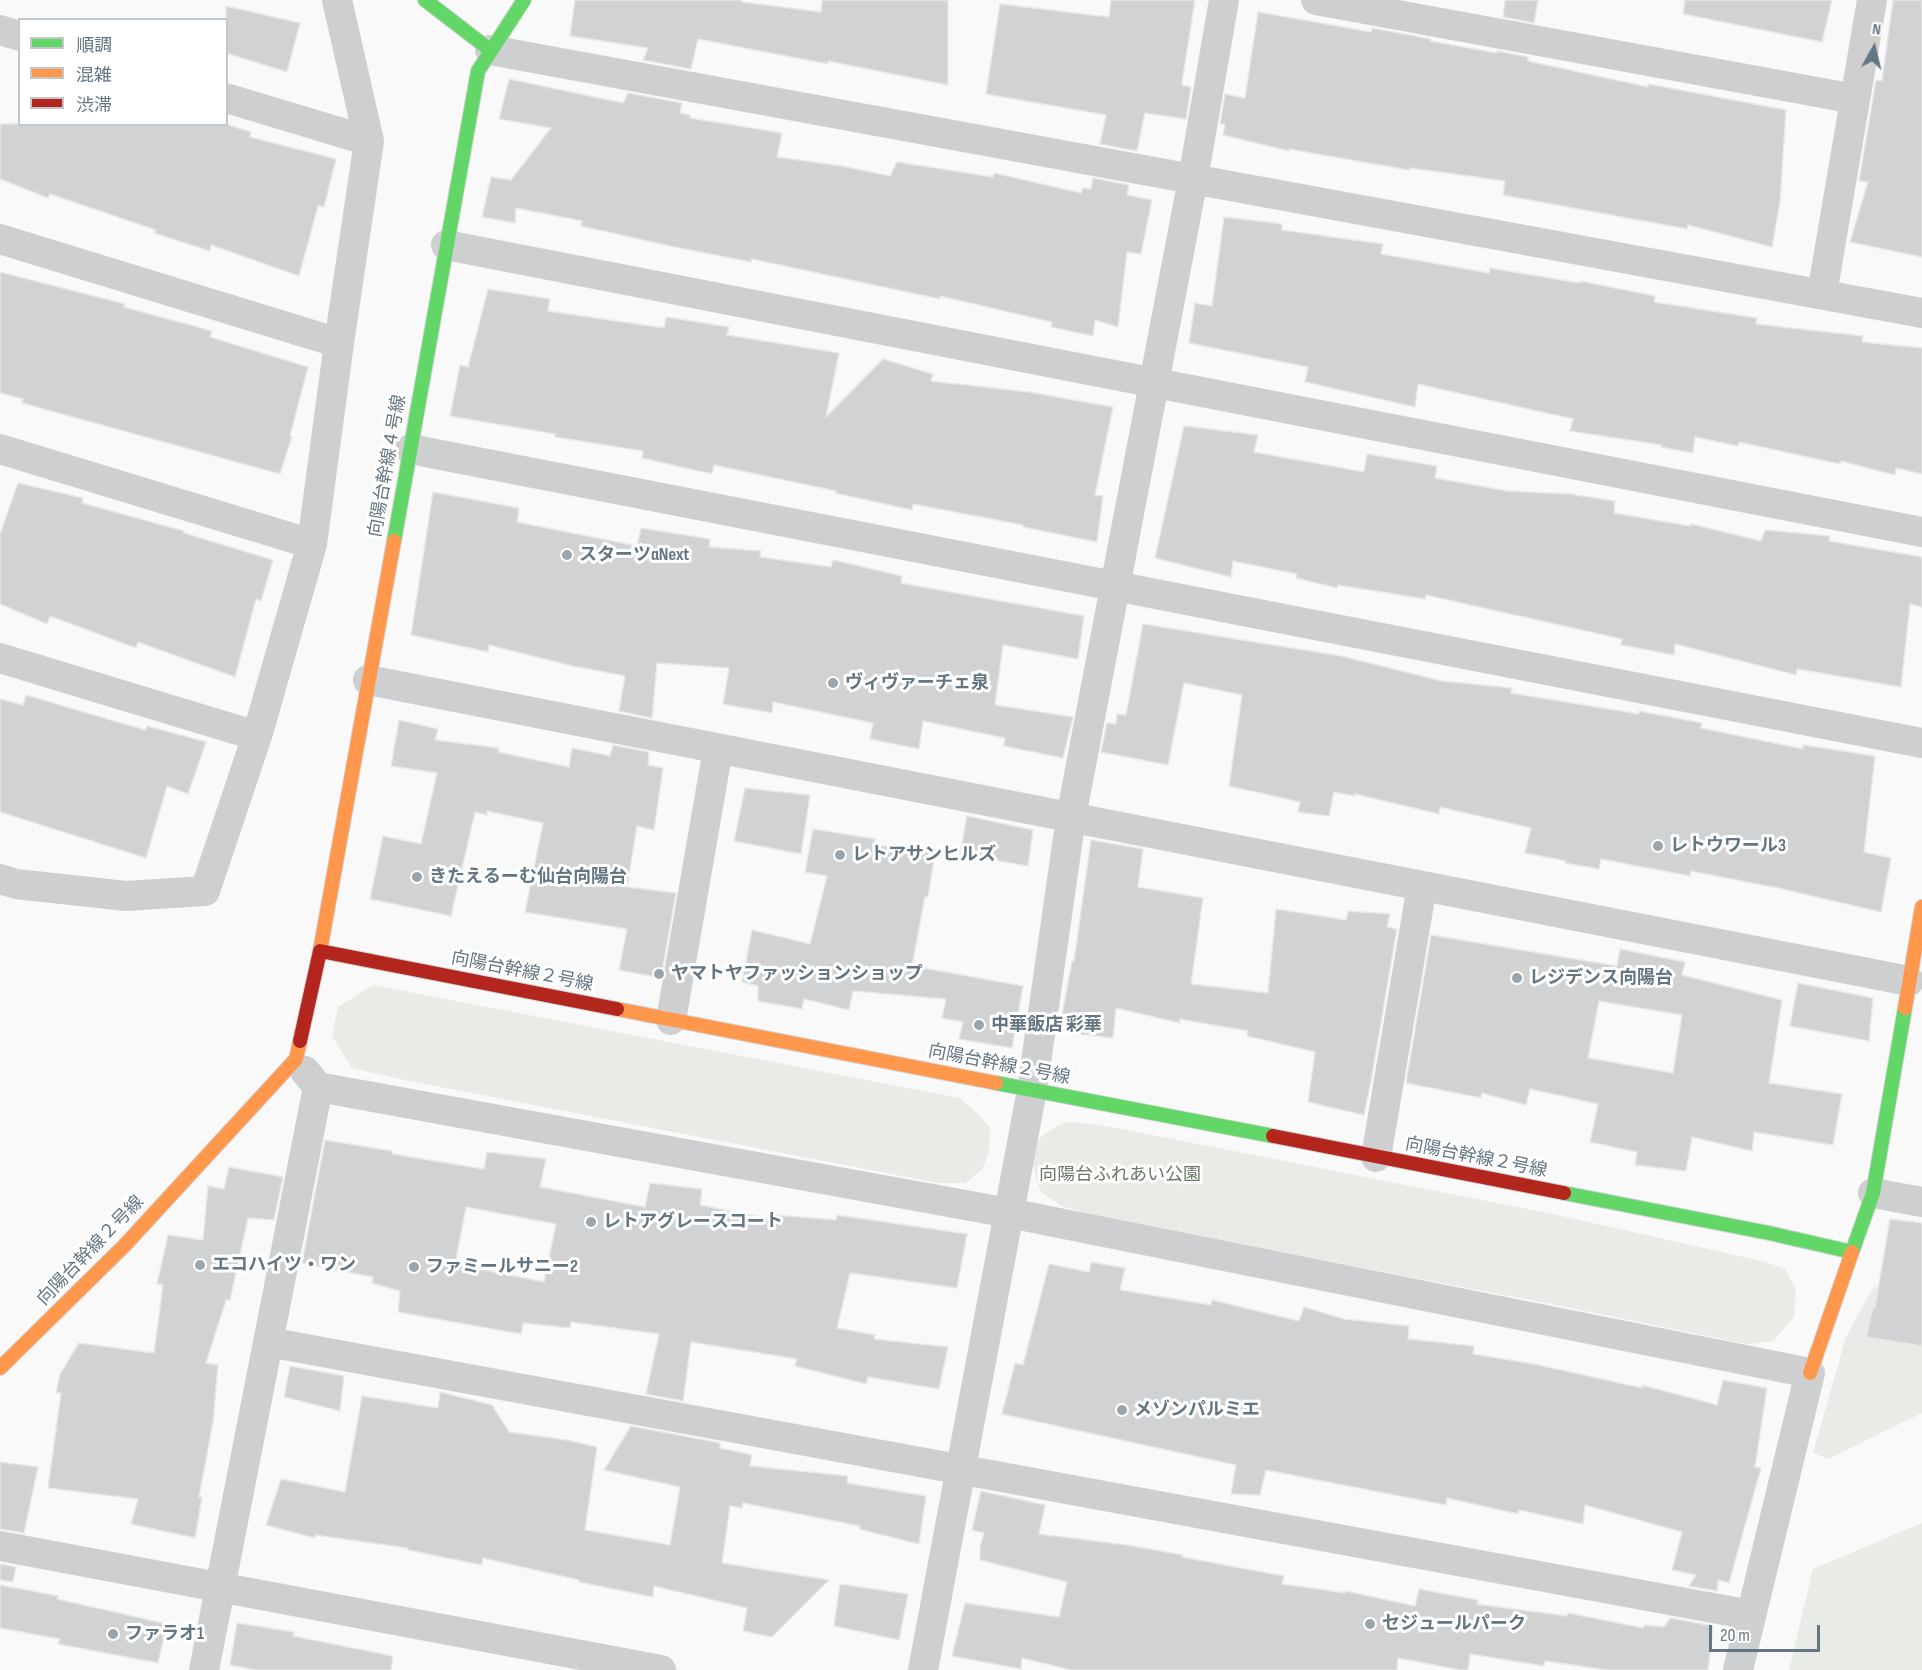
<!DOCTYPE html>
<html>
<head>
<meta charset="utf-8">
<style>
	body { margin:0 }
	#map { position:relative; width:1922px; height:1670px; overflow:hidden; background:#f9f9f9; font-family:"Sofia Sans Condensed","Noto Sans JP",sans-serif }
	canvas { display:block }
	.legend { position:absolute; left:18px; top:18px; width:210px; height:108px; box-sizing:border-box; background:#fff; border:2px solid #c1c8cd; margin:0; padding:8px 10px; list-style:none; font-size:18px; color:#657683 }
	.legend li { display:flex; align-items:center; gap:12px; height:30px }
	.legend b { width:30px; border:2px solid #c1c8cd }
	.north { position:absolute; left:1844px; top:18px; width:60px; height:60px; -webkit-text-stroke:4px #fff; paint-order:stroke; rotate:8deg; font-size:16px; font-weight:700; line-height:24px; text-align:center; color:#657683 }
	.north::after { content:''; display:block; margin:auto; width:21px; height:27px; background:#657683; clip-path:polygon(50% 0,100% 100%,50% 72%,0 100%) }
	.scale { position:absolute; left:1709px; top:1625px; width:111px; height:27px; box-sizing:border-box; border:3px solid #657683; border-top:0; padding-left:8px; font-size:18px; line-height:21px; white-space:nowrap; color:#657683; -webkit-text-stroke:4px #fff; paint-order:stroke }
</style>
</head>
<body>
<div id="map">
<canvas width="1922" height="1670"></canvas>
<ul class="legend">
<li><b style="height:8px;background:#63d668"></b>順調</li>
<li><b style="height:8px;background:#ff974d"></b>混雑</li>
<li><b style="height:8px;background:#b3261e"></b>渋滞</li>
</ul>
<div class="north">N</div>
<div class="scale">20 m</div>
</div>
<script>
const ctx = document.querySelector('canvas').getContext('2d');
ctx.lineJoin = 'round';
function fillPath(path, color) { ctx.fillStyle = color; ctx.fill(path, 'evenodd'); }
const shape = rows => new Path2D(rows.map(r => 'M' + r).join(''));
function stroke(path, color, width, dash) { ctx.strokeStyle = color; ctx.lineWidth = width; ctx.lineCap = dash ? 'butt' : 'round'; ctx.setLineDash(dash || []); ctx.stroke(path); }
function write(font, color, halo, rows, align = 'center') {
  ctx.font = font + ' "Sofia Sans Condensed","Noto Sans JP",sans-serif'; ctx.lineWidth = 6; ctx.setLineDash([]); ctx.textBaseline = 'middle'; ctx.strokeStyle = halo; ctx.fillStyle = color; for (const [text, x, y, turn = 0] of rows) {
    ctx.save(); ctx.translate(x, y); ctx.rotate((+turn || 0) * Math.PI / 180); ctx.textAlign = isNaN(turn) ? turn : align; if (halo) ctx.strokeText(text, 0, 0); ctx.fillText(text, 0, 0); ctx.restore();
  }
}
fillPath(shape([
	[373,985,960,1098,979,1115,990,1128,989,1150,983,1168,966,1183,938,1183,409,1081,352,1068,332,1036,338,1007],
	[1069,1122,1101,1125,1553,1214,1766,1262,1785,1269,1796,1289,1794,1317,1773,1341,1747,1344,1541,1302,1106,1219,1062,1206,1041,1192,1035,1175,1032,1153,1040,1138,1056,1126],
	[1873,1287,1922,1296,1922,1413,1828,1459,1813,1453,1846,1337],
	[1922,1523,1922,1670,1789,1670,1813,1569]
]), '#e8ebe6');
const building = shape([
	[575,0,742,0,742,2,821,12,822,0,948,0,948,85,828,61,828,64,698,39,691,69,643,60,648,48,570,36,575,0],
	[1111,0,1195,0,1182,82,1182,85,1191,87,1186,119,1145,113,1137,151,1100,144,1106,115,986,94,1000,4,1109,17,1111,0],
	[1505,0,1538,0,1534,23,1503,17,1505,0],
	[1685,0,1832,0,1822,42,1683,14,1685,0],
	[1893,0,1922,0,1922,257,1850,242,1868,182,1859,181,1876,80,1882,81,1893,0],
	[226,6,300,23,287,72,226,53,226,6],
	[1258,12,1371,32,1372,28,1431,39,1430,41,1497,53,1497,51,1528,57,1528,61,1648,87,1648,84,1786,110,1780,202,1772,247,1688,225,1687,229,1503,195,1505,181,1410,168,1409,170,1289,149,1289,151,1223,135,1225,124,1220,124,1225,94,1245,98,1258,12],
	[509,79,623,103,628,93,682,103,680,113,690,115,690,118,782,133,777,157,842,166,890,176,897,162,993,177,994,173,1081,193,1083,188,1091,189,1093,178,1129,185,1127,195,1152,200,1141,254,1127,252,1118,327,1095,320,1093,336,1051,327,1052,322,940,296,940,299,752,259,751,262,670,246,581,226,582,221,516,208,515,223,482,217,491,177,511,180,551,128,499,119,509,79],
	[0,124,226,124,251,132,250,137,336,159,324,207,318,206,299,276,211,245,210,251,154,233,156,230,50,194,48,198,0,179,0,124],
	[1224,217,1282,224,1282,230,1383,244,1381,254,1489,273,1490,268,1580,283,1580,281,1655,296,1654,302,1757,318,1756,324,1863,336,1862,342,1922,348,1922,474,1896,468,1895,475,1841,461,1840,464,1739,442,1738,446,1695,437,1693,453,1661,447,1662,445,1570,431,1573,419,1418,384,1415,407,1305,382,1308,367,1189,343,1195,303,1212,306,1224,217],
	[0,272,125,304,124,307,212,331,210,337,308,367,290,436,292,437,280,474,22,403,23,399,0,393,0,272],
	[488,289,550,299,548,311,664,328,666,317,729,327,727,335,839,353,826,417,883,359,933,374,931,381,1029,392,1113,407,1095,495,1103,496,1097,542,1023,527,1023,525,913,504,912,510,835,493,836,491,714,465,712,474,642,458,643,451,555,437,555,434,450,416,460,365,468,367,488,289],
	[1184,426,1258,435,1254,452,1364,472,1367,454,1437,466,1435,478,1508,491,1570,494,1615,501,1614,513,1690,526,1691,524,1761,541,1765,530,1830,536,1829,541,1922,557,1922,607,1910,604,1901,687,1797,669,1796,675,1675,644,1674,655,1621,645,1622,639,1426,595,1425,599,1338,585,1337,588,1296,578,1297,574,1233,561,1231,577,1155,558,1184,426],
	[18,483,83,498,82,503,184,531,184,533,273,560,261,601,256,599,235,677,138,642,136,648,50,616,47,624,0,604,0,534,18,483],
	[433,492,519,508,517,522,637,546,641,528,710,539,709,547,761,551,760,557,831,567,833,560,902,576,901,583,1084,616,1078,659,1003,645,995,705,1073,717,1063,758,1004,746,1005,738,923,721,919,749,870,739,873,723,773,702,772,713,723,704,729,668,657,663,652,718,619,711,625,676,573,666,489,645,488,652,411,635,433,492],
	[1143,624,1341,656,1442,681,1512,688,1511,693,1639,714,1639,711,1702,723,1701,728,1803,749,1803,745,1875,756,1864,852,1891,858,1881,912,1778,888,1691,871,1690,876,1601,859,1599,869,1565,863,1566,861,1525,853,1531,828,1440,807,1439,814,1355,794,1355,796,1334,792,1329,816,1298,812,1300,802,1229,786,1242,695,1184,683,1168,765,1101,752,1107,723,1116,724,1117,714,1126,715,1143,624],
	[26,695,145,730,147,726,206,742,188,794,167,786,146,858,0,812,0,699,23,705,26,695],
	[399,720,438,729,435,740,499,748,498,752,569,767,572,748,610,756,613,745,649,752,648,765,663,768,654,830,637,826,627,887,676,893,661,978,619,970,627,929,525,912,543,823,487,811,487,815,475,812,451,916,370,899,383,836,421,844,437,773,391,766,399,720],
	[745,788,810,795,801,854,734,841,745,788],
	[967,816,1033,830,1028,866,960,854,967,816],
	[813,829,875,839,874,845,935,853,928,897,925,897,912,966,1023,986,1012,1048,959,1039,963,1022,942,1018,946,999,853,991,849,1010,804,999,802,1009,758,1001,758,986,742,982,752,930,810,944,827,876,805,872,813,829],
	[1091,840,1143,849,1138,887,1203,898,1191,984,1268,993,1276,909,1346,920,1348,911,1390,914,1387,927,1397,929,1371,1081,1364,1115,1308,1102,1315,1052,1247,1036,1248,1031,1180,1019,1180,1023,1116,1008,1113,1038,1078,1034,1080,1022,1062,1015,1072,961,1074,961,1091,840],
	[1431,935,1617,966,1620,949,1685,962,1682,975,1782,1000,1769,1083,1842,1094,1833,1145,1754,1132,1752,1151,1692,1137,1686,1171,1635,1165,1637,1152,1590,1142,1598,1104,1530,1089,1526,1105,1482,1093,1481,1098,1406,1083,1431,935],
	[1599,1001,1682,1015,1673,1073,1588,1058,1599,1001],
	[1798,983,1873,998,1869,1041,1790,1026,1798,983],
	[325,1140,392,1151,392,1154,484,1169,487,1152,546,1159,540,1187,645,1207,650,1183,702,1189,700,1205,774,1220,775,1215,836,1220,837,1215,967,1234,957,1288,850,1273,837,1328,875,1335,874,1339,948,1347,939,1389,868,1377,866,1384,795,1366,797,1359,691,1342,683,1401,646,1394,659,1334,571,1322,570,1328,523,1323,521,1334,398,1312,400,1291,372,1283,373,1277,302,1263,325,1140],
	[466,1207,556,1224,544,1282,455,1264,466,1207],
	[229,1167,283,1177,274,1220,248,1218,230,1300,226,1300,206,1363,218,1365,213,1422,199,1497,202,1497,195,1538,131,1524,138,1499,48,1488,61,1393,56,1393,60,1374,79,1343,154,1353,163,1285,157,1284,168,1235,203,1240,208,1186,224,1189,229,1167],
	[1890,1219,1922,1223,1922,1346,1866,1337,1873,1307,1875,1307,1890,1219],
	[1091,1262,1125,1268,1120,1290,1211,1305,1212,1300,1299,1321,1304,1307,1344,1319,1409,1326,1408,1339,1474,1346,1473,1354,1534,1364,1642,1388,1642,1385,1717,1405,1723,1380,1767,1388,1755,1467,1761,1468,1729,1583,1718,1580,1717,1591,1689,1586,1696,1575,1672,1570,1682,1532,1585,1505,1583,1524,1519,1510,1518,1514,1447,1498,1446,1505,1266,1470,1260,1495,1231,1494,1236,1465,1002,1414,1015,1363,1023,1365,1049,1264,1089,1272,1091,1262],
	[290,1366,344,1376,340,1411,284,1397,290,1366],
	[440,1392,492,1405,509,1432,567,1440,597,1447,585,1530,670,1545,680,1487,604,1470,631,1426,720,1443,720,1448,752,1455,750,1466,848,1476,847,1483,926,1496,919,1544,859,1529,860,1526,743,1503,742,1508,730,1506,722,1563,829,1580,772,1637,743,1631,747,1608,654,1586,653,1597,579,1582,579,1580,483,1558,482,1565,408,1550,408,1548,315,1535,315,1538,266,1525,281,1479,345,1492,362,1396,438,1408,440,1392],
	[0,1462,38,1467,24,1533,0,1529,0,1462],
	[981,1491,1045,1505,1039,1534,1127,1545,1183,1555,1182,1557,1284,1576,1282,1584,1346,1593,1346,1591,1415,1606,1419,1589,1478,1600,1477,1604,1567,1616,1568,1613,1643,1628,1644,1625,1664,1627,1670,1618,1713,1626,1708,1670,1608,1670,1545,1661,1544,1666,1470,1654,1468,1670,1460,1670,1398,1658,1397,1670,1071,1670,1022,1658,1021,1669,952,1656,965,1603,1059,1617,1067,1582,980,1560,980,1547,984,1533,972,1530,981,1491],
	[0,1564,16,1567,13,1582,0,1580,0,1564],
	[840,1584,908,1594,899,1640,834,1626,840,1584],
	[0,1585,58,1596,57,1599,167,1624,158,1663,58,1644,60,1639,0,1628,0,1585],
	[237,1623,294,1632,293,1636,393,1656,391,1670,256,1670,230,1665,237,1623]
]);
fillPath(building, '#d0d2d3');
stroke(building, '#e8e8e8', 1.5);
const fast = shape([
	[425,0,490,50],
	[394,541,478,71,524,0],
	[996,1083,1273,1136],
	[1564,1193,1769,1233,1852,1252,1873,1193,1905,1008]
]);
const slow = shape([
	[320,951,394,541],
	[1905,1008,1922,907],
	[617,1009,996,1083],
	[0,1368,125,1245,296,1059,300,1041],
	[1810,1373,1852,1252]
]);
const jam = shape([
	[300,1041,320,951,617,1009],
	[1273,1136,1564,1193]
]);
stroke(fast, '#d5d6d7', 16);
stroke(slow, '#d5d6d7', 16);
stroke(jam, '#d5d6d7', 16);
stroke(shape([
	[1316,0,1855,99],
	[0,30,20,36],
	[490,50,1922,313],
	[226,98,369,141],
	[0,239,339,343],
	[446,245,1922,532],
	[1822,294,1872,0],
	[0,449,312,544],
	[410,449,1922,743],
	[0,658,257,736],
	[368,680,1909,981],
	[0,879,16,884,126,896,205,891,257,736,312,544,339,343,369,141,337,0],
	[671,1020,718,749],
	[318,1087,1009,1213,1810,1373,1738,1670],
	[1376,1157,1422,886],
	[1873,1193,1922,1202],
	[268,1342,1751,1615],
	[0,1546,661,1670],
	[204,1670,318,1087,305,1071],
	[923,1670,1032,1090,1071,817,1193,179,1224,0]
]), '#cecfd0', 30);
stroke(fast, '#63d668', 14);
stroke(slow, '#ff974d', 14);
stroke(jam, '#b3261e', 14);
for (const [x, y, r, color] of [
	[567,555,6,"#99a4ac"],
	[833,683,6,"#99a4ac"],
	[1658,846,6,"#99a4ac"],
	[840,855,6,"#99a4ac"],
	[417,877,6,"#99a4ac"],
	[659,974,6,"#99a4ac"],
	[1517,978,6,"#99a4ac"],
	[979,1025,6,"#99a4ac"],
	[591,1222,6,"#99a4ac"],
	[200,1265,6,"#99a4ac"],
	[414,1267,6,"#99a4ac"],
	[1122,1410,6,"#99a4ac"],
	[1370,1624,6,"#99a4ac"],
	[113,1634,6,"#99a4ac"]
]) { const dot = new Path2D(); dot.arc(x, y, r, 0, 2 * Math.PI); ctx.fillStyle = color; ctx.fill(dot); stroke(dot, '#fff', 2); }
write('18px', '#657683', '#fff', [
	["向陽台幹線４号線",388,466,-80],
	["向陽台幹線２号線",522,972,11],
	["向陽台幹線２号線",999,1065,11],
	["向陽台幹線２号線",1476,1158,11],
	["向陽台幹線２号線",91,1251,-46]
]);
write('bold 18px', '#657683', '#fff', [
	["スターツαNext",579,555],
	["ヴィヴァーチェ泉",845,683],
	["レトウワール3",1670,846],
	["レトアサンヒルズ",852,855],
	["きたえるーむ仙台向陽台",429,877],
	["ヤマトヤファッションショップ",671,974],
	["レジデンス向陽台",1529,978],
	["中華飯店 彩華",991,1025],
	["レトアグレースコート",603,1222],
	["エコハイツ・ワン",212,1265],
	["ファミールサニー2",426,1267],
	["メゾンパルミエ",1134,1410],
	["セジュールパーク",1382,1624],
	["ファラオ1",125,1634]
], 'left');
write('18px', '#687a64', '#fff', [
	["向陽台ふれあい公園",1120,1175]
]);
</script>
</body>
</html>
